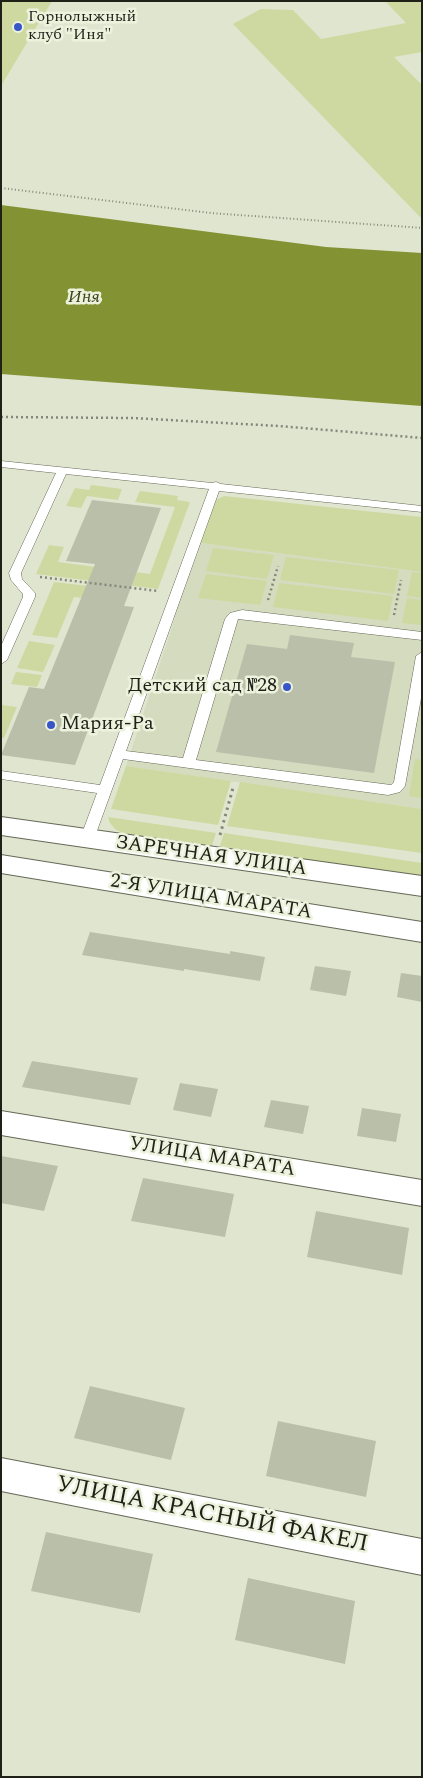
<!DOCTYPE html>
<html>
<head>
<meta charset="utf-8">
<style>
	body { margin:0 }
	#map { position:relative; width:423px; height:1778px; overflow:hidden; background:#e0e5d0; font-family:Spectral,serif }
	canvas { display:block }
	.frame { position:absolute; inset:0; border:2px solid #1f2119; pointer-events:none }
</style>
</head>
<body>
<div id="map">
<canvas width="423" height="1778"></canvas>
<div class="frame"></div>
</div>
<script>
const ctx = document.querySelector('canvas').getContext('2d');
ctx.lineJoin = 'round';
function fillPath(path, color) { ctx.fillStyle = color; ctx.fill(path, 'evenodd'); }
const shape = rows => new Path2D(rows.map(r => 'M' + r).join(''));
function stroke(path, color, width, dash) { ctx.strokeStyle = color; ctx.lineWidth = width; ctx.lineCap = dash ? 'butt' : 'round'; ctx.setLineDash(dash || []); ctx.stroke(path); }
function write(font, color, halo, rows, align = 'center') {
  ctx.font = font + ' Spectral,serif'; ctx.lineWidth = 5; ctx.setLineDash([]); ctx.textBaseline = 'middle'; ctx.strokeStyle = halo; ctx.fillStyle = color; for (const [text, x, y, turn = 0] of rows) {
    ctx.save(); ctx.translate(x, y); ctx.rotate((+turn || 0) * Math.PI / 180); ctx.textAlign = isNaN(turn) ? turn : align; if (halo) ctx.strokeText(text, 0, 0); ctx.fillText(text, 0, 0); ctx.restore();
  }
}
fillPath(shape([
	[201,543,422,572,422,809,126,766,175,618,174,617]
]), '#d4dbbf');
fillPath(shape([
	[1,1,52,1,1,86],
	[385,1,422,1,422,52,394,57,422,85,422,219,233,24,261,9,293,10,321,39,406,23],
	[91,485,122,489,118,500,87,496,81,508,66,506,75,488,89,490],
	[140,491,178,496,177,500,190,502,158,589,36,574,49,545,64,547,58,562,150,574,175,507,135,502],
	[224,496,422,517,422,572,201,543,216,500],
	[213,548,274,555,267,579,206,571],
	[286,557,399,570,394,594,280,580],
	[412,572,422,573,422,598,407,596],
	[206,574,267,581,260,605,198,598],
	[54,582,88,586,83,598,74,597,57,638,32,635],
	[279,583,393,596,388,621,273,607],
	[407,598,422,600,422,625,402,623],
	[29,641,55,645,43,672,17,668],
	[16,672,42,675,37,687,11,684],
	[2,705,17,707,4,738,1,738],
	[415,759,422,760,422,798,409,796],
	[126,766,231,781,218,825,111,809],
	[240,782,422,809,422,853,227,826],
	[108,817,216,833,211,848,128,835,116,830,110,823],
	[224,833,422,863,422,878,219,849]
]), '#cdd9a1');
fillPath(shape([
	[1,205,326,247,422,253,422,406,1,374]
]), '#839233');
fillPath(shape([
	[92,500,161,508,124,606,134,607,75,765,1,755,29,687,44,689,95,564,66,561],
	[290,635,354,643,351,657,395,662,374,773,216,752,247,644,287,649],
	[90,932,230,954,230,951,265,957,260,981,184,969,184,971,82,955],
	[315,966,351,971,346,996,310,990],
	[401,973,422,976,422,1002,397,997],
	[32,1061,138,1078,130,1105,22,1087],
	[180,1083,218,1089,211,1117,173,1110],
	[271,1100,309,1106,303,1134,264,1127],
	[362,1108,401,1114,396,1142,357,1136],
	[1,1156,58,1166,44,1211,1,1203],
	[143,1178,234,1194,225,1237,131,1221],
	[316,1211,409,1228,402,1275,307,1257],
	[90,1386,185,1408,171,1460,74,1438],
	[278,1421,376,1441,366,1497,266,1476],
	[46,1532,153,1554,140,1613,31,1591],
	[248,1578,355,1601,345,1664,235,1640]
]), '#babfaa');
const service = shape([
	[1,461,212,483,216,482,221,484,422,506,422,512,219,491,126,751,183,758,225,619,230,613,242,610,422,632,422,640,238,619,196,760,391,785,394,782,416,656,422,652,422,693,405,786,400,792,388,795,123,759,94,839,87,844,80,839,97,793,1,779,1,771,100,785,209,489,66,474,21,573,22,579,35,593,35,597,7,660,1,664,1,646,23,597,23,594,11,580,9,573,56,473,1,467,1,461]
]);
const minor = shape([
	[1,817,422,876,422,896,1,835,1,817],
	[1,855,422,922,422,942,1,873,1,855],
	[1,1111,422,1180,422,1206,1,1135,1,1111],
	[1,1458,422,1539,422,1575,1,1491,1,1458]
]);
stroke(service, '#656957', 1);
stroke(minor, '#656957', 2);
stroke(shape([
	[1,188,211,213,422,228]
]), '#848779', 2, [1, 2.5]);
stroke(shape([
	[1,417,132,418,279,426,422,438],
	[40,577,158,591],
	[268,600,278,566],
	[394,615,401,580]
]), '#848779', 2.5, [2, 3]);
stroke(shape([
	[220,835,233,788]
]), '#848779', 3, [2.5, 4]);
fillPath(service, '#fff');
fillPath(minor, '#fff');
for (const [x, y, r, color] of [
	[18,27,5,"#3756c7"],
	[287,687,5,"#3756c7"],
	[51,725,5,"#3756c7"]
]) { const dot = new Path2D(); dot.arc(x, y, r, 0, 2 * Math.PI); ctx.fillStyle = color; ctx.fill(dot); stroke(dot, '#edf2dd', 2); }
write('16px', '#1f2119', '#edf2dd', [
	["Горнолыжный",28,18],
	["клуб \"Иня\"",28,36]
], 'left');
write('italic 18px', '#3c431c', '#edf2dd', [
	["Иня",84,298]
]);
write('20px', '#1f2119', '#edf2dd', [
	["Детский сад №28",277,687],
	["Мария-Ра",61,725,"left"]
], 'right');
write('20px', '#1f2119', '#edf2dd', [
	["ЗАРЕЧНАЯ УЛИЦА",211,857,8],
	["2-Я УЛИЦА МАРАТА",211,898,9],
	["УЛИЦА МАРАТА",212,1158,9]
]);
write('24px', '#1f2119', '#edf2dd', [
	["УЛИЦА КРАСНЫЙ ФАКЕЛ",212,1516,11]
]);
</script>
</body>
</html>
